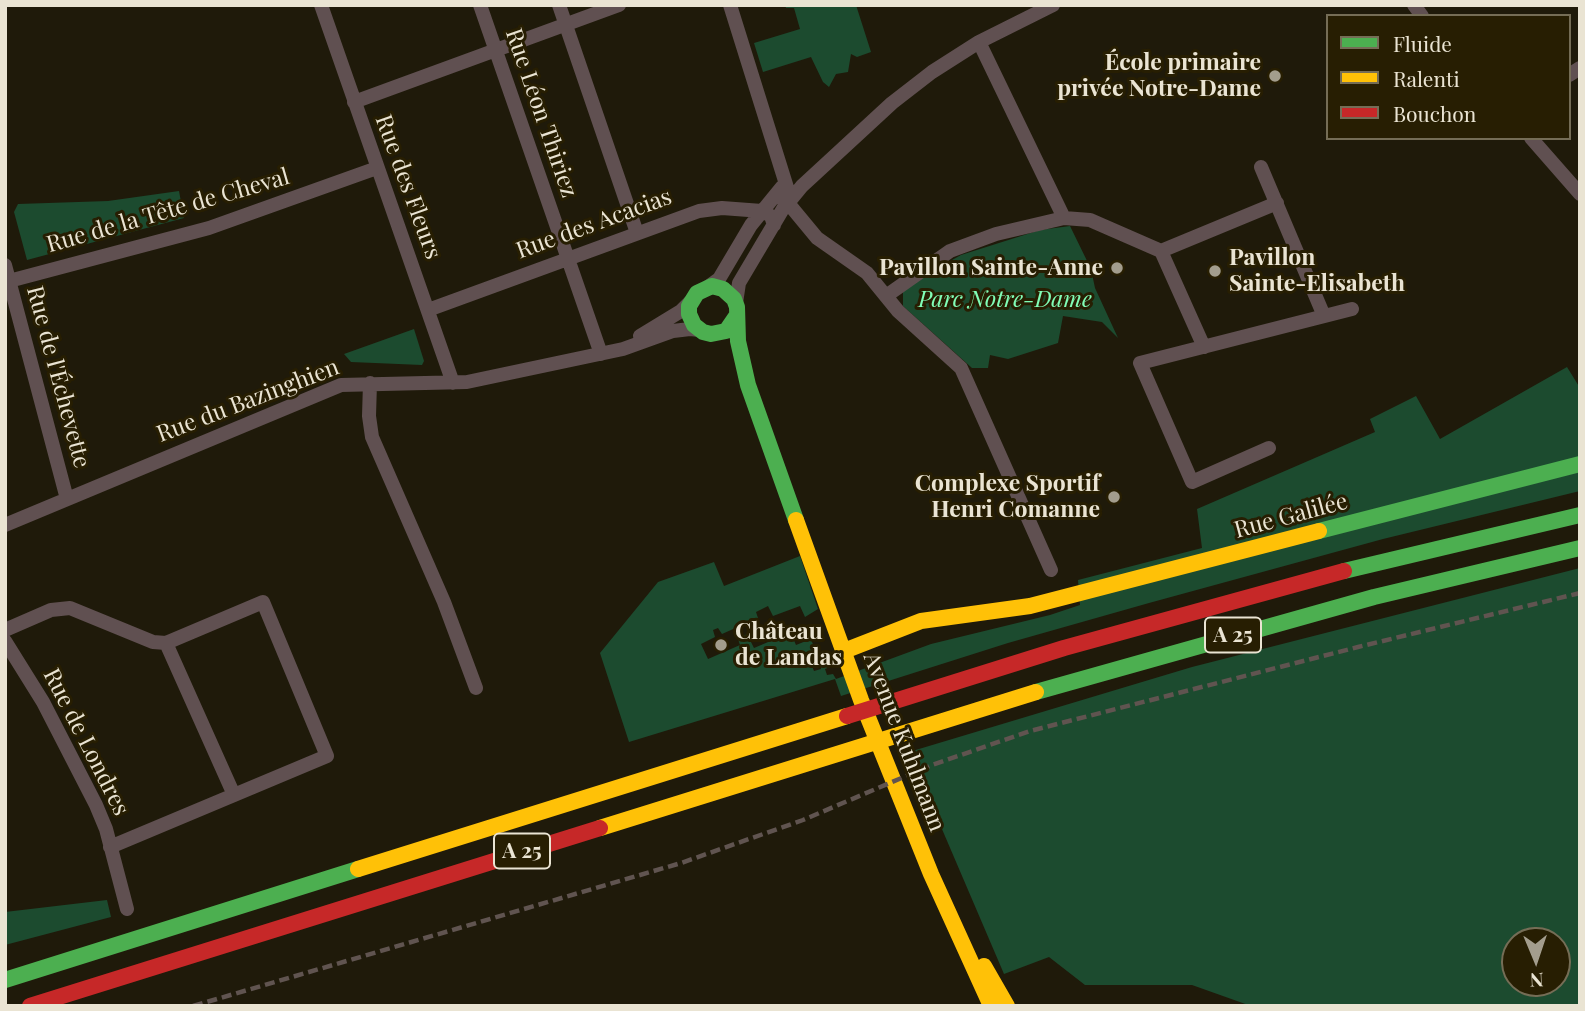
<!DOCTYPE html>
<html>
<head>
<meta charset="utf-8">
<style>
	body { margin:0 }
	#map { position:relative; width:1585px; height:1011px; overflow:hidden; background:#1f1a0a; font-family:"Playfair Display",serif }
	canvas { display:block }
	.frame { position:absolute; inset:0; border:7px solid #eae4d3; pointer-events:none }
	.legend { position:absolute; left:1326px; top:14px; width:245px; height:126px; box-sizing:border-box; background:#271e02; border:2px solid #756d56; margin:0; padding:9px 12px; list-style:none; font-size:21px; color:#eae4d3 }
	.legend li { display:flex; align-items:center; gap:14px; height:35px }
	.legend b { width:35px; border:2px solid #756d56 }
	.north { position:absolute; left:1501px; top:927px; width:70px; height:70px; box-sizing:border-box; background:#271e02; border:2px solid #756d56; border-radius:50%; rotate:178deg; font-size:19px; font-weight:700; line-height:28px; text-align:center; color:#eae4d3 }
	.north::after { content:''; display:block; margin:auto; width:24px; height:32px; background:#a39d8d; clip-path:polygon(50% 0,100% 100%,50% 72%,0 100%) }
</style>
</head>
<body>
<div id="map">
<canvas width="1585" height="1011"></canvas>
<div class="frame"></div>
<ul class="legend">
<li><b style="height:9px;background:#4caf50"></b>Fluide</li>
<li><b style="height:9px;background:#ffc107"></b>Ralenti</li>
<li><b style="height:9px;background:#c62828"></b>Bouchon</li>
</ul>
<div class="north">N</div>
</div>
<script>
const ctx = document.querySelector('canvas').getContext('2d');
ctx.lineJoin = 'round';
function fillPath(path, color) { ctx.fillStyle = color; ctx.fill(path, 'evenodd'); }
const shape = rows => new Path2D(rows.map(r => 'M' + r).join(''));
function stroke(path, color, width, dash) { ctx.strokeStyle = color; ctx.lineWidth = width; ctx.lineCap = dash ? 'butt' : 'round'; ctx.setLineDash(dash || []); ctx.stroke(path); }
function write(font, color, halo, rows, align = 'center') {
  ctx.font = font + ' "Playfair Display",serif'; ctx.lineWidth = 6; ctx.setLineDash([]); ctx.textBaseline = 'middle'; ctx.strokeStyle = halo; ctx.fillStyle = color; for (const [text, x, y, turn = 0] of rows) {
    ctx.save(); ctx.translate(x, y); ctx.rotate((+turn || 0) * Math.PI / 180); ctx.textAlign = isNaN(turn) ? turn : align; if (halo) ctx.strokeText(text, 0, 0); ctx.fillText(text, 0, 0); ctx.restore();
  }
}
fillPath(shape([
	[785,5,856,5,871,52,857,57,851,54,848,72,836,74,829,87,823,82,811,57,763,72,754,43,800,29,794,8,786,8],
	[179,191,184,218,27,260,14,212,18,204,108,201],
	[1070,226,1091,269,1095,288,1118,338,1102,322,1063,316,1058,343,1008,359,990,355,988,368,972,368,903,306,903,291,927,274,961,255,1040,230],
	[414,329,424,361,422,365,351,362,344,354],
	[1567,367,1580,388,1580,491,1383,539,1149,603,1008,643,841,696,835,679,629,742,600,653,658,582,714,562,724,586,800,556,818,609,805,617,800,606,773,616,768,606,756,612,758,618,722,634,718,628,713,630,715,637,701,644,708,659,740,645,738,639,747,634,754,648,787,634,793,638,796,645,811,639,816,653,808,656,814,671,821,669,820,664,831,661,830,667,825,669,827,675,833,674,836,679,931,644,1050,615,1080,605,1078,580,1202,548,1197,509,1375,432,1370,419,1416,396,1440,439],
	[1580,568,1580,1006,1251,1006,1192,985,1085,985,1049,957,1004,974,909,752,1192,667],
	[1515,941,1557,941,1557,983,1515,983],
	[107,900,111,917,5,945,5,912]
]), '#1c4b2f');
stroke(shape([
	[321,5,453,383],
	[480,5,601,354],
	[559,5,637,233],
	[730,5,790,197,739,283,736,303],
	[1414,5,1422,16],
	[979,42,1064,218,1090,220,1161,251,1277,203],
	[1569,75,1580,68],
	[354,102,619,5],
	[1531,138,1580,194],
	[1261,167,1324,316],
	[777,195,788,203,817,238,867,273,898,311,961,368,1051,570],
	[788,203,802,186,892,103,932,72,979,42,1053,5],
	[1161,251,1204,347],
	[5,265,67,499],
	[9,281,209,228,377,168],
	[708,287,719,279,751,225,782,187],
	[886,296,950,251,996,234,1064,218],
	[428,310,699,211,722,208,762,211,771,216,774,225],
	[640,336,681,311,690,302],
	[370,383,369,416,372,437,444,602,476,688],
	[1269,448,1192,482,1140,363,1352,309],
	[5,525,341,385,467,382,623,349,673,331,690,329,700,330],
	[5,630,51,610,70,608,153,642,166,643,234,795],
	[5,641,43,702,96,805,106,829,127,909],
	[110,847,327,756,263,602,166,643]
]), '#605051', 14);
stroke(shape([
	[737,315,726,331,711,334,703,332,694,325,689,314,689,306,697,293,712,286,723,289,734,299,737,307,738,341,748,385,796,520],
	[1319,531,1580,464],
	[1344,571,1580,515],
	[1036,692,1374,597,1580,548],
	[5,980,358,869]
]), '#4caf50', 16);
stroke(shape([
	[796,520,861,700,931,874,991,1006],
	[844,651,921,621,1030,606,1319,531],
	[600,828,1036,692],
	[358,869,847,716],
	[984,966,1007,1006]
]), '#ffc107', 16);
stroke(shape([
	[847,716,1064,648,1344,571],
	[30,1006,600,828]
]), '#c62828', 16);
stroke(shape([
	[193,1006,681,863,803,820,932,765,1030,731,1358,647,1580,593]
]), '#605450', 4.5, [10, 5]);
for (const [x, y, r, color] of [
	[1275,76,7,"#a39d8d"],
	[1117,268,7,"#a39d8d"],
	[1215,271,7,"#a39d8d"],
	[1114,497,7,"#a39d8d"],
	[721,645,7,"#a39d8d"]
]) { const dot = new Path2D(); dot.arc(x, y, r, 0, 2 * Math.PI); ctx.fillStyle = color; ctx.fill(dot); stroke(dot, '#271e02', 2.5); }
for (const [x, y, w] of [
	[1233,635,56],
	[522,851,56]
]) { const box = new Path2D(); box.roundRect(x - w / 2, y - 17.5, w, 35, 5); ctx.fillStyle = '#271e02'; ctx.fill(box); stroke(box, '#eae4d3', 2); }
write('bold 21px', '#eae4d3', null, [
	["A 25",1233,635],
	["A 25",522,851]
]);
write('bold 23px', '#eae4d3', '#271e02', [
	["École primaire",1261,63],
	["privée Notre-Dame",1261,89],
	["Pavillon",1229,258,"left"],
	["Sainte-Elisabeth",1229,284,"left"],
	["Pavillon Sainte-Anne",1103,268],
	["Complexe Sportif",1100,484],
	["Henri Comanne",1100,510],
	["Château",735,632,"left"],
	["de Landas",735,658,"left"]
], 'right');
write('23px', '#eae4d3', '#271e02', [
	["Rue Léon Thiriez",541,113,71],
	["Rue des Fleurs",408,187,70],
	["Rue de la Tête de Cheval",168,211,-16],
	["Rue des Acacias",594,224,-20],
	["Rue de l'Échevette",58,377,75],
	["Rue du Bazinghien",248,401,-21],
	["Rue Galilée",1291,516,-15],
	["Rue de Londres",86,742,63],
	["Avenue Kuhlmann",904,742,69]
]);
write('italic 23px', '#81feb7', '#271e02', [
	["Parc Notre-Dame",1005,300]
]);
</script>
</body>
</html>
